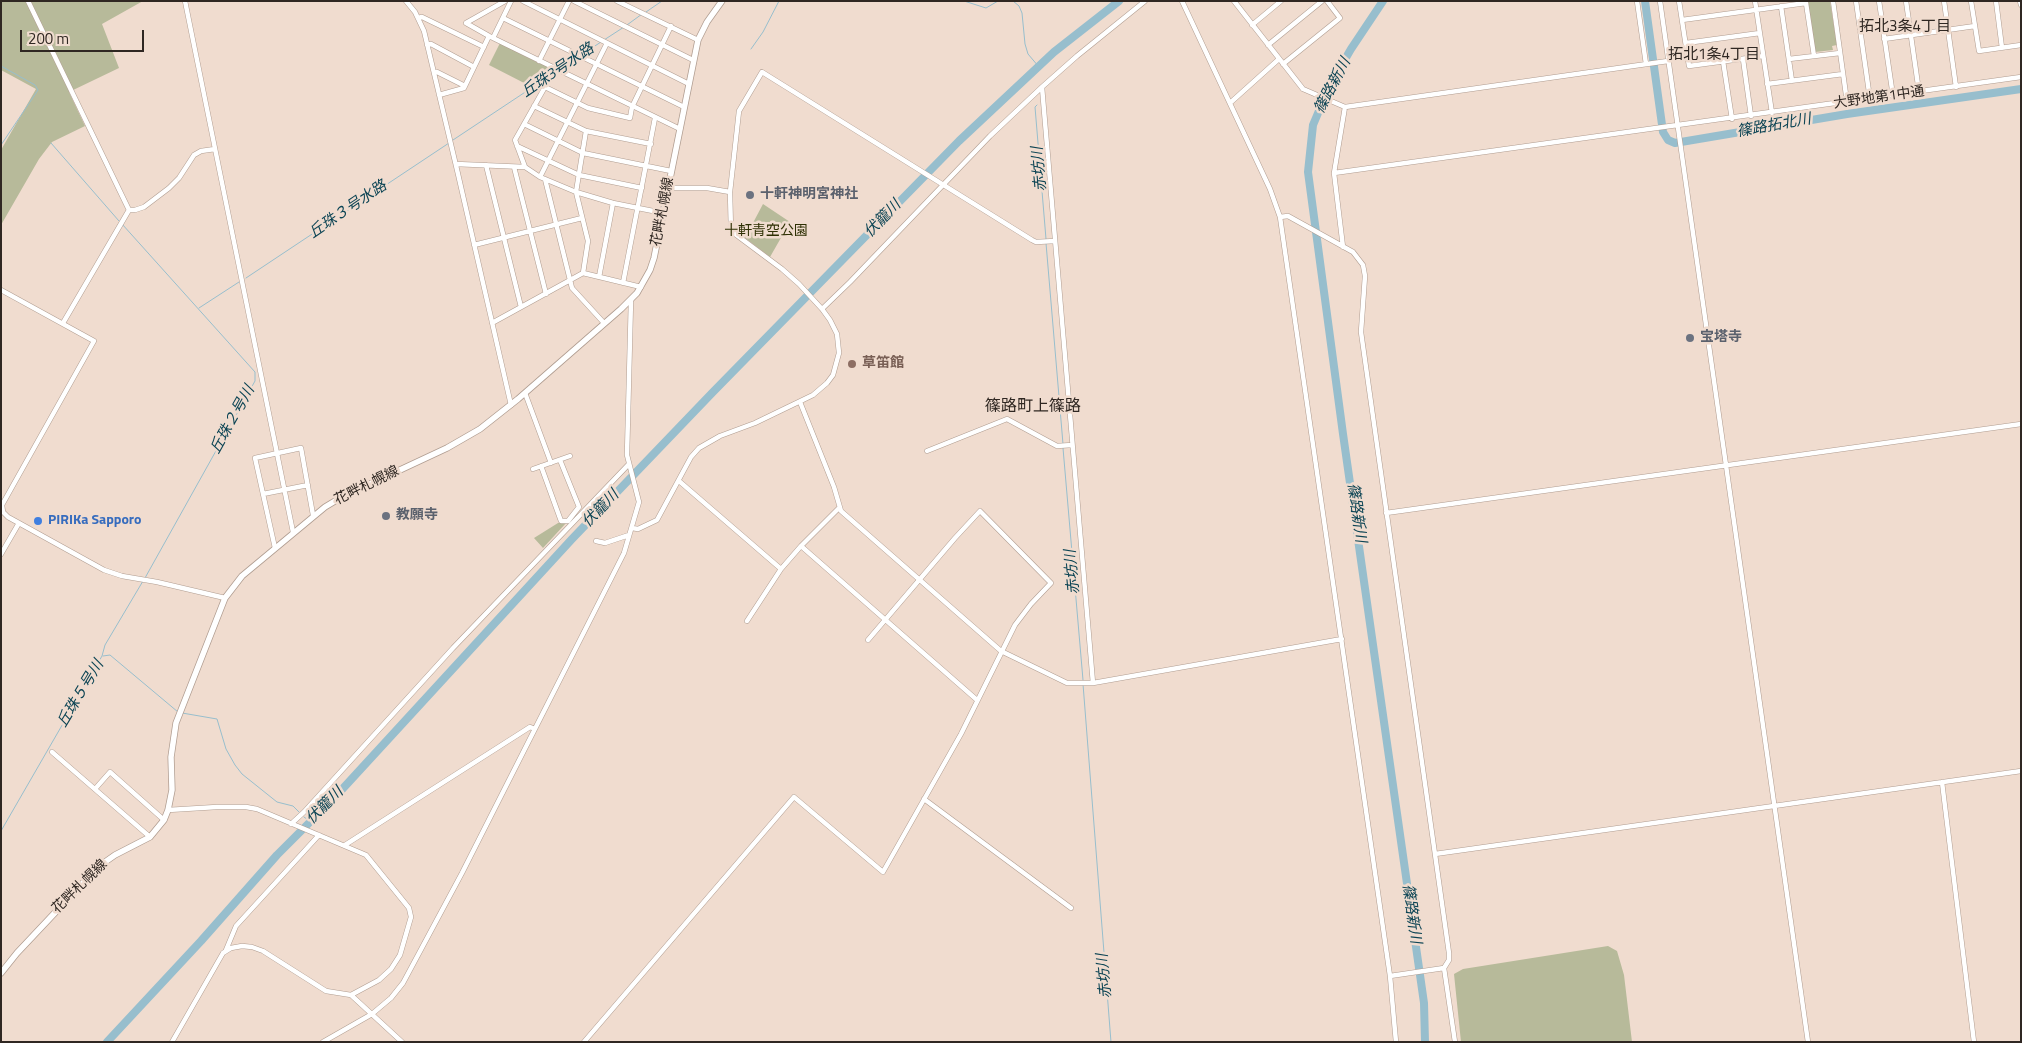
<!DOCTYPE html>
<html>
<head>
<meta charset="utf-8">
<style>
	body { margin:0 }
	#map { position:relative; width:2022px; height:1043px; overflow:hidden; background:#f0dccf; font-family:"Titillium Web",sans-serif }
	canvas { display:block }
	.frame { position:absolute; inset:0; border:2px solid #2f2722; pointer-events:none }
	.scale { position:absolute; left:20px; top:30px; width:124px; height:22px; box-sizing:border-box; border:2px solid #2f2722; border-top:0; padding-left:6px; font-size:15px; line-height:18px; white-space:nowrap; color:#2f2722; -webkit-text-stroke:4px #f0dccf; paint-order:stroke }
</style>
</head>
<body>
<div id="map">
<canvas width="2022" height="1043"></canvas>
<div class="frame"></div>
<div class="scale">200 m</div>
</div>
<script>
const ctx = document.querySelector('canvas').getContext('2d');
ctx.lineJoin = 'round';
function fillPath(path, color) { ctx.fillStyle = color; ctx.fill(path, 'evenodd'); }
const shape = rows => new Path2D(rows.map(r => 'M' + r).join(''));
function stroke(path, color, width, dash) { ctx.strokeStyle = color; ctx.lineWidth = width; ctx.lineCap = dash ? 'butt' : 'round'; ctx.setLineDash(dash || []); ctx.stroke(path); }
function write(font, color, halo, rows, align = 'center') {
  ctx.font = font + ' "Titillium Web","Noto Sans JP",sans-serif'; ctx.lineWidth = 5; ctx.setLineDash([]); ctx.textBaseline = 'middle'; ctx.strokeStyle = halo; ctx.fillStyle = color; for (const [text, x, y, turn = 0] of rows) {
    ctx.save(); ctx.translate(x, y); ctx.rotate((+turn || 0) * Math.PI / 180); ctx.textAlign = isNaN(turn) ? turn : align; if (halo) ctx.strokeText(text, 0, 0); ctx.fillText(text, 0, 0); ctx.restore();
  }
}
fillPath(shape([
	[1,1,143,1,102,24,119,68,69,92,85,126,52,142,39,159,1,225,1,150,36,89,1,70],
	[1808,1,1830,1,1837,45,1832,46,1833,50,1815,52],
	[500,43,551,68,528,85,489,65],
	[763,204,790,222,770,257,745,238],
	[567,522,543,548,534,538,558,523],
	[1608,946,1617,951,1624,975,1632,1042,1461,1042,1454,974,1463,969]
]), '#b7ba9a');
stroke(shape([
	[964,1,986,8,998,1],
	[1013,1,1019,6,1022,13,1025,44,1028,54,1039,67],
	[646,12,662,1],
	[627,25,642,14],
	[604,40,624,27],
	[751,49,763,32,779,1],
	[581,55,601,42],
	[1,66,35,85,38,90,1,145],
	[560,69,578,57],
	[1037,105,1035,107,1046,239],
	[453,140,557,71],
	[51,143,119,221],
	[122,224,255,372,255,381,145,578],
	[1046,243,1063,444],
	[246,278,449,143],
	[199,308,239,282],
	[1063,448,1083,680],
	[103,656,110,655,178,712],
	[1083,684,1111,1042],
	[182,713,217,719,226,749,235,765,242,774,277,802,293,806,299,812],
	[304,817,311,822],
	[1,831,102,656,105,645,143,581]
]), '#97becd', 1);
stroke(shape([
	[1383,1,1351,49,1329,87,1313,125,1308,172,1343,434,1424,1003,1425,1042],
	[1645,1,1663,132,1668,140,1675,143,1847,114,2021,89],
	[107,1042,201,941,277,855,336,796,572,539,713,392,959,141,1054,52,1119,1]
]), '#97becd', 8);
const minor = shape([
	[28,1,129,210,63,323],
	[185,1,293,532],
	[406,1,415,12,424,31,458,174,511,405],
	[523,1,689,84],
	[574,1,693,60],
	[617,1,698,40],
	[1182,1,1270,189,1280,217,1390,976,1396,1042],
	[1234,1,1303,89,1345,107,1668,61],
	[1637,1,1646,64],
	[1660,1,1808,1042],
	[1679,1,1689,66,1763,56],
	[1755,1,1772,113],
	[1833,1,1847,102],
	[1856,1,1870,99],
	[1879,1,1893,96],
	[1906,1,1919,92],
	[1944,1,1956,87],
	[1971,1,1979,51,2021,45],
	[1996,1,2002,48],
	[2020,1,2021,5],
	[1781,6,1792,81],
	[418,18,422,17,484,47],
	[503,18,684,107],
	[1682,20,1806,3,1814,56],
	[1252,25,1281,1],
	[489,36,680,129],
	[493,38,511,1],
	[1884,39,1975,26],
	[1686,43,1760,33],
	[427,45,431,44,474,67],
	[1268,45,1322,1],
	[1743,59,1751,116],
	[1789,59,1840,53],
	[539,61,569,1],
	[1723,61,1732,119],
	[1283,64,1340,18,1327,1],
	[434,73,437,72,465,86],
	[1767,84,1843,74],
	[1042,87,1093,683],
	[439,95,464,88,489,36,466,23,505,1],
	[1230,103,1279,59],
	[534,106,586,131,651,144],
	[524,124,583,153,671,171],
	[517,146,579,175,642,188],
	[456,164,525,167,540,177,576,192,613,203,663,213],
	[486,165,521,307],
	[514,167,546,294],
	[525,167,515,140,545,87,588,108,630,118,632,107,671,26],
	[1334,173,2021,77],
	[540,177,607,43],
	[545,179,572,288,604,323],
	[730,192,739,111,762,72,1032,240,1036,242,1055,241],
	[129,210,135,210,144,207,169,188,179,178,194,155,201,151,215,149],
	[1280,217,1288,216,1353,252,1363,265,1365,276,1361,332,1449,953,1449,960,1444,968,1390,976],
	[474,245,582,218],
	[1343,247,1334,173,1345,107],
	[583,273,588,241,576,192,586,131],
	[599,277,613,203],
	[623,283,655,118],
	[1,290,94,341,2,505,3,512,8,517,104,570,122,576,157,582,225,598],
	[822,309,850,282,990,136,1042,87,1077,56,1145,1],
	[492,323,583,273,641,287],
	[525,393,551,463],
	[800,402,834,487,841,511,1001,651,1067,683,1093,683,1342,639],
	[927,451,1007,419,1057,446,1072,445],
	[541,466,561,521,568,521,579,507,560,460],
	[533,469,570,456],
	[679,481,781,569,747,621],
	[263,494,308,485],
	[1386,513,2021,424],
	[632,528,638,529,657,520,691,457,699,448,720,436,755,423,813,395,827,383,833,375,839,353,837,334,830,320,822,309,799,284,782,269,731,231,730,192,707,188,668,188],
	[596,541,605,543,629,535],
	[801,546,977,700],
	[275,548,255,458,301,448,313,515],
	[1,554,19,523],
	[781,569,801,546,839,508],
	[52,752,150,837],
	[1942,782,1974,1042],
	[95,789,110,772,164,820],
	[924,799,1071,908],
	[168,810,217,807,246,807,257,809,366,855,409,908,411,917,400,955,391,969,379,980,351,995,402,1042],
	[291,824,304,812,453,648,629,464],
	[345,845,530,727,535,729],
	[1435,854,2021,771],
	[226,950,236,926,319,835],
	[1444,968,1455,1042],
	[172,1042,223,953,231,948,242,946,252,947,263,951,326,991,351,995],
	[323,1042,372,1014,391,998,403,983,462,873,624,553,639,502,627,455,631,300],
	[584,1042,794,797,883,872,961,734,1015,625,1031,604,1051,583,980,511,955,538,868,640]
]);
const major = shape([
	[1,973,17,953,98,867,115,855,150,837,164,820,168,810,172,790,171,757,176,723,225,598,242,576,325,507,340,498,447,448,480,429,518,399,621,309,637,293,650,270,654,258,698,40,707,22,722,1]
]);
stroke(minor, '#b09d91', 5.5);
stroke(major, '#b09d91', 7);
stroke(minor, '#fff', 4.5);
stroke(major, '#fff', 5.5);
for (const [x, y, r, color] of [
	[750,195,5,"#6b7280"],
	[1690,338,5,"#6b7280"],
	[852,364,5,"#8d6e63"],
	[386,516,5,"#6b7280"],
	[38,521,5,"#3f7fe0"]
]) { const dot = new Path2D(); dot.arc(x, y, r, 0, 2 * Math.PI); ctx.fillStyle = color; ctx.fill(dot); stroke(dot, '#f0dccf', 2); }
write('14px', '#2f2722', '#f0dccf', [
	["大野地第1中通",1879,98,-8],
	["花畔札幌線",663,212,-79],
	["花畔札幌線",367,486,-26],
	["花畔札幌線",80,887,-44]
]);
write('bold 14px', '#5b616d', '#f0dccf', [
	["十軒神明宮神社",760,195],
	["宝塔寺",1700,338],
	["教願寺",396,516]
], 'left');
write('14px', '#2e3004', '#f0dccf', [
	["十軒青空公園",766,232]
]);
write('bold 14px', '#785e54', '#f0dccf', [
	["草笛館",862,364]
], 'left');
write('bold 14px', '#366cbe', '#f0dccf', [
	["PIRIKa Sapporo",48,521]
], 'left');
write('15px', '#2f2722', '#f0dccf', [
	["拓北3条4丁目",1905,27],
	["拓北1条4丁目",1714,55]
]);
write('italic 15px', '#0c4454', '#f0dccf', [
	["丘珠3号水路",558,71,-34],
	["篠路新川",1333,86,-62],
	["篠路拓北川",1774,126,-10],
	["赤坊川",1040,169,-95],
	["丘珠３号水路",348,210,-34],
	["伏籠川",883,219,-46],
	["丘珠２号川",233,420,-61],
	["伏籠川",601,509,-46],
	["篠路新川",1356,513,82],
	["赤坊川",1073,572,-95],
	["丘珠５号川",81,694,-59],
	["伏籠川",325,806,-45],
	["篠路新川",1411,914,82],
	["赤坊川",1105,976,-95]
]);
write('16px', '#2f2722', '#f0dccf', [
	["篠路町上篠路",1033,407]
]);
</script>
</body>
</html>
